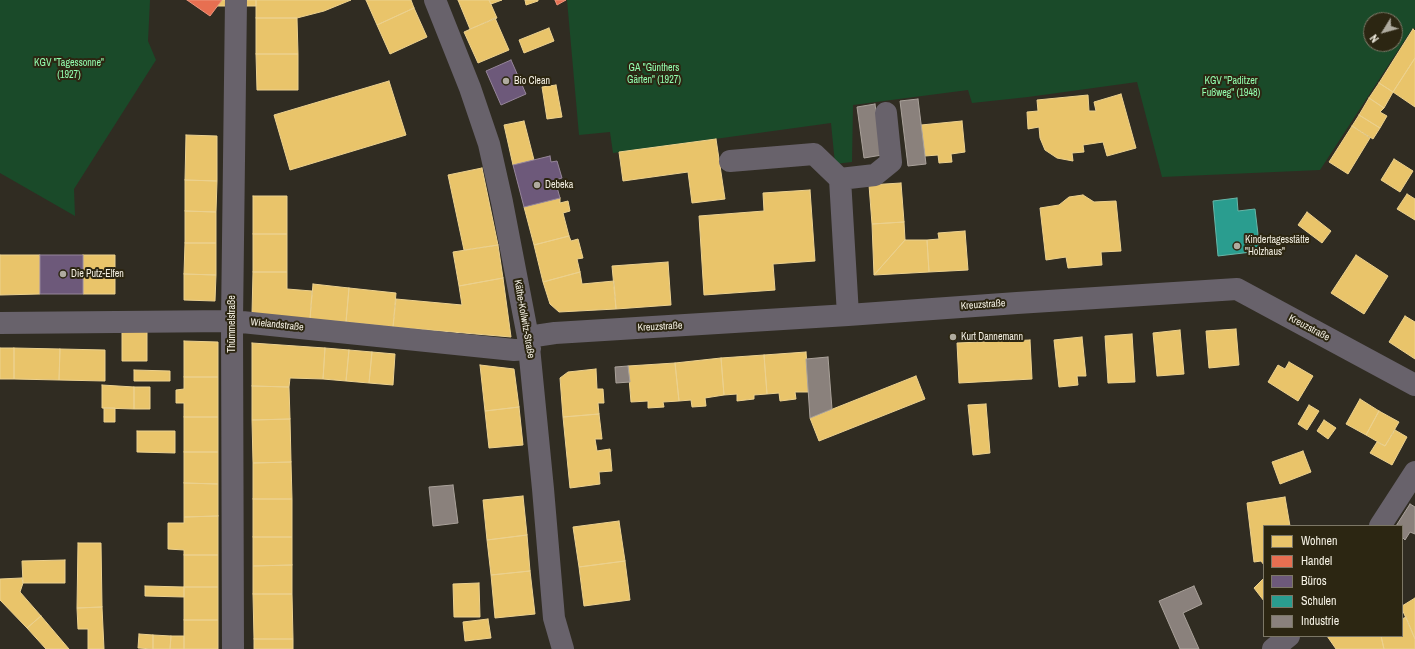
<!DOCTYPE html>
<html>
<head>
<meta charset="utf-8">
<style>
	body { margin:0 }
	#map { position:relative; width:1415px; height:649px; overflow:hidden; background:#302c22; font-family:"Archivo Narrow",sans-serif }
	canvas { display:block }
	.legend { position:absolute; left:1263px; top:525px; width:140px; height:112px; box-sizing:border-box; background:#2c2612; border:1px solid #7c7766; margin:0; padding:5px 7px; list-style:none; font-size:12px; color:#f4f0e3 }
	.legend li { display:flex; align-items:center; gap:8px; height:20px }
	.legend b { width:20px; border:1px solid #7c7766 }
	.north { position:absolute; left:1363px; top:12px; width:40px; height:40px; box-sizing:border-box; background:#2c2612; border:1px solid #7c7766; border-radius:50%; rotate:233deg; font-size:11px; font-weight:700; line-height:16px; text-align:center; color:#f4f0e3 }
	.north::after { content:''; display:block; margin:auto; width:14px; height:18px; background:#afab9f; clip-path:polygon(50% 0,100% 100%,50% 72%,0 100%) }
</style>
</head>
<body>
<div id="map">
<canvas width="1415" height="649"></canvas>
<ul class="legend">
<li><b style="height:11px;background:#e9c46a"></b>Wohnen</li>
<li><b style="height:11px;background:#e76f51"></b>Handel</li>
<li><b style="height:11px;background:#6d597a"></b>Büros</li>
<li><b style="height:11px;background:#2a9d8f"></b>Schulen</li>
<li><b style="height:11px;background:#8a817c"></b>Industrie</li>
</ul>
<div class="north">N</div>
</div>
<script>
const ctx = document.querySelector('canvas').getContext('2d');
ctx.lineJoin = 'round';
function fillPath(path, color) { ctx.fillStyle = color; ctx.fill(path, 'evenodd'); }
const shape = rows => new Path2D(rows.map(r => 'M' + r).join(''));
function stroke(path, color, width, dash) { ctx.strokeStyle = color; ctx.lineWidth = width; ctx.lineCap = dash ? 'butt' : 'round'; ctx.setLineDash(dash || []); ctx.stroke(path); }
function write(font, color, halo, rows, align = 'center') {
  ctx.font = font + ' "Archivo Narrow",sans-serif'; ctx.lineWidth = 4; ctx.setLineDash([]); ctx.textBaseline = 'middle'; ctx.strokeStyle = halo; ctx.fillStyle = color; for (const [text, x, y, turn = 0] of rows) {
    ctx.save(); ctx.translate(x, y); ctx.rotate((+turn || 0) * Math.PI / 180); ctx.textAlign = isNaN(turn) ? turn : align; if (halo) ctx.strokeText(text, 0, 0); ctx.fillText(text, 0, 0); ctx.restore();
  }
}
fillPath(shape([
	[0,0,150,0,148,41,156,60,74,189,75,216,0,173],
	[567,0,1415,0,1415,28,1412,29,1320,170,1162,177,1137,82,1028,97,972,103,968,90,853,105,852,162,835,164,831,123,613,153,610,132,579,135],
	[1371,20,1395,20,1395,44,1371,44]
]), '#1a4a29');
const homes = shape([
	[222,0,256,0,256,6,217,6,222,0],
	[256,0,351,0,324,11,297,18,256,18,256,0],
	[366,0,411,0,414,8,377,25,366,0],
	[458,0,489,0,497,18,470,29,458,0],
	[489,0,502,0,491,4,489,0],
	[525,0,538,0,538,1,526,5,525,0],
	[414,8,427,37,390,54,377,25,414,8],
	[256,18,297,18,298,54,256,54,256,18],
	[495,18,509,50,478,63,464,32,495,18],
	[549,28,554,41,524,53,519,40,549,28],
	[1413,29,1415,31,1415,58,1393,92,1379,83,1413,29],
	[256,54,298,54,298,90,257,90,256,54],
	[1415,58,1415,107,1393,92,1415,58],
	[389,81,406,135,290,170,274,115,389,81],
	[1379,83,1393,92,1384,108,1369,98,1379,83],
	[556,85,562,117,547,119,542,87,556,85],
	[1121,94,1136,148,1107,156,1103,142,1083,145,1084,152,1072,153,1073,161,1057,158,1045,150,1040,138,1039,127,1028,129,1027,112,1038,111,1037,100,1088,95,1089,111,1096,111,1094,102,1121,94],
	[1369,98,1384,108,1380,112,1387,116,1380,128,1359,115,1369,98],
	[1359,115,1380,128,1373,139,1352,126,1359,115],
	[524,121,534,160,513,165,504,125,524,121],
	[962,121,965,152,951,154,952,162,939,163,938,155,925,156,921,125,962,121],
	[1352,126,1370,138,1348,174,1329,162,1352,126],
	[186,135,217,136,217,181,185,180,186,135],
	[716,139,725,199,692,203,688,172,623,181,619,152,716,139],
	[1394,159,1413,171,1400,192,1381,180,1394,159],
	[482,168,498,245,464,250,448,175,482,168],
	[185,180,217,181,216,212,185,211,185,180],
	[901,183,904,222,872,224,869,185,901,183],
	[810,190,815,261,773,264,775,290,704,295,699,216,764,211,763,193,810,190],
	[1407,194,1415,199,1415,220,1397,209,1407,194],
	[1083,195,1094,202,1116,201,1121,251,1101,252,1102,265,1068,268,1066,257,1046,260,1040,208,1059,205,1069,197,1083,195],
	[253,196,287,196,287,234,253,234,253,196],
	[560,198,560,203,568,201,570,211,563,213,569,236,534,245,524,207,560,198],
	[185,211,216,212,216,243,185,243,185,211],
	[1307,212,1331,231,1322,243,1298,225,1307,212],
	[904,222,905,240,874,275,872,224,904,222],
	[965,231,968,270,929,272,927,240,939,239,938,233,965,231],
	[253,234,287,234,287,272,253,272,253,234],
	[569,236,571,241,578,239,583,258,577,259,580,272,543,282,534,245,569,236],
	[905,240,927,240,929,272,874,275,905,240],
	[185,243,216,243,216,275,184,274,185,243],
	[498,245,503,278,459,286,453,252,498,245],
	[0,255,40,255,40,294,0,295,0,255],
	[83,255,115,255,115,294,83,294,83,255],
	[1356,255,1388,276,1364,314,1331,293,1356,255],
	[668,262,671,305,616,309,612,266,668,262],
	[253,272,287,272,287,289,312,291,310,319,252,314,253,272],
	[580,272,582,284,614,281,616,309,559,312,550,304,543,282,580,272],
	[184,274,216,275,215,301,184,300,184,274],
	[503,278,511,337,393,327,396,299,462,305,459,286,503,278],
	[313,284,349,288,346,322,310,319,313,284],
	[349,288,396,293,393,327,346,322,349,288],
	[1405,316,1415,322,1415,359,1389,342,1405,316],
	[1236,329,1239,365,1209,368,1206,331,1236,329],
	[1180,330,1184,374,1157,376,1153,333,1180,330],
	[122,331,147,331,147,361,122,361,122,331],
	[1132,334,1135,382,1108,383,1105,336,1132,334],
	[1082,337,1086,376,1077,376,1078,385,1059,387,1054,340,1082,337],
	[1030,340,1032,379,959,383,957,343,1030,340],
	[184,341,218,342,218,377,184,377,184,341],
	[252,343,325,348,323,379,290,378,289,387,252,386,252,343],
	[0,348,14,348,14,379,0,379,0,348],
	[14,348,60,349,59,380,14,379,14,348],
	[325,348,349,350,346,381,323,379,325,348],
	[60,349,105,350,105,381,59,380,60,349],
	[349,350,372,352,369,383,346,381,349,350],
	[372,352,395,354,393,385,369,383,372,352],
	[806,352,809,392,795,392,796,399,780,401,779,393,767,394,764,355,806,352],
	[764,355,767,394,754,395,754,399,737,401,737,394,724,395,721,358,764,355],
	[721,358,724,395,705,398,706,406,692,407,691,400,679,401,675,363,721,358],
	[1289,362,1313,376,1298,401,1268,382,1278,365,1285,369,1289,362],
	[675,363,679,401,663,402,664,407,648,408,648,401,631,402,628,366,675,363],
	[480,365,514,369,519,407,485,411,480,365],
	[596,369,597,389,603,389,604,403,598,403,599,414,563,417,560,378,568,372,596,369],
	[134,370,170,371,170,381,134,381,134,370],
	[916,376,925,399,819,441,810,418,916,376],
	[184,377,218,377,218,417,184,417,184,403,176,403,176,390,184,389,184,377],
	[102,385,134,387,134,409,102,408,102,385],
	[252,386,289,387,290,419,252,420,252,386],
	[134,387,150,387,150,409,134,409,134,387],
	[1360,399,1379,411,1366,435,1346,424,1360,399],
	[986,404,990,453,973,455,968,405,986,404],
	[1309,405,1319,411,1307,430,1298,424,1309,405],
	[519,407,523,445,489,448,485,411,519,407],
	[104,408,115,408,115,422,104,422,104,408],
	[1379,411,1399,422,1385,446,1366,435,1379,411],
	[599,414,602,439,595,439,597,451,610,449,612,471,599,472,600,484,570,488,563,417,599,414],
	[184,417,218,417,218,452,184,452,184,417],
	[290,419,291,462,253,463,252,420,290,419],
	[1324,420,1336,428,1328,439,1317,431,1324,420],
	[1395,430,1407,437,1392,465,1370,453,1377,442,1385,446,1395,430],
	[137,431,175,431,175,453,137,452,137,431],
	[1303,451,1311,472,1280,484,1272,462,1303,451],
	[184,452,218,452,218,484,184,483,184,452],
	[291,462,292,499,253,499,253,463,291,462],
	[184,483,218,484,218,516,184,517,184,483],
	[523,496,527,535,487,540,483,500,523,496],
	[1285,497,1290,526,1264,526,1264,565,1261,561,1254,562,1247,503,1285,497],
	[253,499,292,499,292,537,253,537,253,499],
	[218,516,218,555,184,555,184,550,168,549,168,523,184,523,184,517,218,516],
	[619,521,625,561,579,567,573,527,619,521],
	[527,535,530,571,491,575,487,540,527,535],
	[253,537,292,537,292,565,253,566,253,537],
	[78,543,101,543,102,607,77,608,78,543],
	[184,555,218,555,218,587,184,587,184,555],
	[65,560,65,583,23,583,22,561,65,560],
	[625,561,630,600,584,606,579,567,625,561],
	[292,565,292,594,253,594,253,566,292,565],
	[530,571,535,614,495,618,491,575,530,571],
	[22,578,23,583,20,592,41,616,27,628,0,600,0,579,22,578],
	[1264,578,1264,601,1254,588,1264,578],
	[479,583,480,617,454,617,453,584,479,583],
	[145,586,184,587,184,597,145,596,145,586],
	[184,587,218,587,218,620,184,620,184,587],
	[253,594,292,594,293,639,254,639,253,594],
	[1415,598,1415,639,1402,609,1402,606,1415,598],
	[102,607,104,649,88,649,88,629,78,629,77,608,102,607],
	[41,616,69,649,46,649,27,628,41,616],
	[1406,617,1415,639,1415,649,1384,649,1381,636,1402,636,1402,619,1406,617],
	[488,619,491,638,465,641,463,622,488,619],
	[184,620,218,620,218,649,184,649,184,620],
	[139,634,153,635,153,649,138,648,139,634],
	[153,635,171,636,170,649,153,649,153,635],
	[171,636,184,636,184,649,170,649,171,636],
	[1327,636,1381,636,1384,649,1336,649,1327,636],
	[254,639,293,639,293,649,254,649,254,639]
]);
fillPath(homes, '#e9c46a');
stroke(homes, '#ecd18e', 1);
const shops = shape([
	[187,0,222,0,210,16,187,0],
	[555,0,566,0,557,5,555,0]
]);
fillPath(shops, '#e76f51');
stroke(shops, '#eb967d', 1);
const offices = shape([
	[511,60,526,94,501,105,486,71,511,60],
	[550,156,551,162,557,161,562,178,555,180,560,198,524,207,513,165,550,156],
	[40,255,83,255,83,294,40,294,40,255]
]);
fillPath(offices, '#6d597a');
stroke(offices, '#96869a', 1);
const schools = shape([
	[1237,198,1238,211,1255,209,1260,251,1218,256,1213,201,1237,198]
]);
fillPath(schools, '#2a9d8f');
stroke(schools, '#67b6a8', 1);
const industry = shape([
	[918,99,926,164,908,166,900,101,918,99],
	[875,104,882,155,864,158,857,107,875,104],
	[828,357,832,409,810,418,806,359,828,357],
	[628,366,630,382,616,383,615,367,628,366],
	[453,485,458,523,433,526,429,487,453,485],
	[1410,504,1415,507,1415,534,1410,532,1405,540,1402,537,1402,526,1396,526,1410,504],
	[1194,586,1202,604,1183,613,1199,649,1180,649,1159,601,1194,586]
]);
fillPath(industry, '#8a817c');
stroke(industry, '#aaa29b', 1);
stroke(shape([
	[435,0,470,88,489,144,502,202,528,337,543,489,554,618,563,649],
	[730,161,814,154,840,179,848,315],
	[840,179,875,175,891,162,886,113],
	[0,323,232,321,514,350,530,349],
	[528,337,555,333,848,315,1017,303,1237,289,1415,385],
	[1380,526,1415,472],
	[233,649,232,321,236,0],
	[1273,649,1289,636]
]), '#68626b', 22);
for (const [x, y, r, color] of [
	[506,81,4,"#afab9f"],
	[537,185,4,"#afab9f"],
	[1237,246,4,"#afab9f"],
	[63,274,4,"#afab9f"],
	[953,337,4,"#afab9f"]
]) { const dot = new Path2D(); dot.arc(x, y, r, 0, 2 * Math.PI); ctx.fillStyle = color; ctx.fill(dot); stroke(dot, '#2c2612', 1.5); }
write('10px', '#93feaf', '#2c2612', [
	["KGV \"Tagessonne\"",69,63],
	["(1927)",69,75],
	["GA \"Günthers",654,68],
	["Gärten\" (1927)",654,80],
	["KGV \"Paditzer",1231,81],
	["Fußweg\" (1948)",1231,93]
]);
write('10px', '#f4f0e3', '#2c2612', [
	["Bio Clean",514,81],
	["Debeka",545,185],
	["Kindertagesstätte",1245,240],
	["\"Holzhaus\"",1245,252],
	["Die Putz-Elfen",71,274],
	["Kurt Dannemann",961,337]
], 'left');
write('10px', '#f4f0e3', '#2c2612', [
	["Kreuzstraße",983,305,-4],
	["Käthe-Kollwitz-Straße",524,319,80],
	["Thümmelstraße",232,324,-90],
	["Wielandstraße",277,325,6],
	["Kreuzstraße",660,327,-3],
	["Kreuzstraße",1309,328,28]
]);
</script>
</body>
</html>
